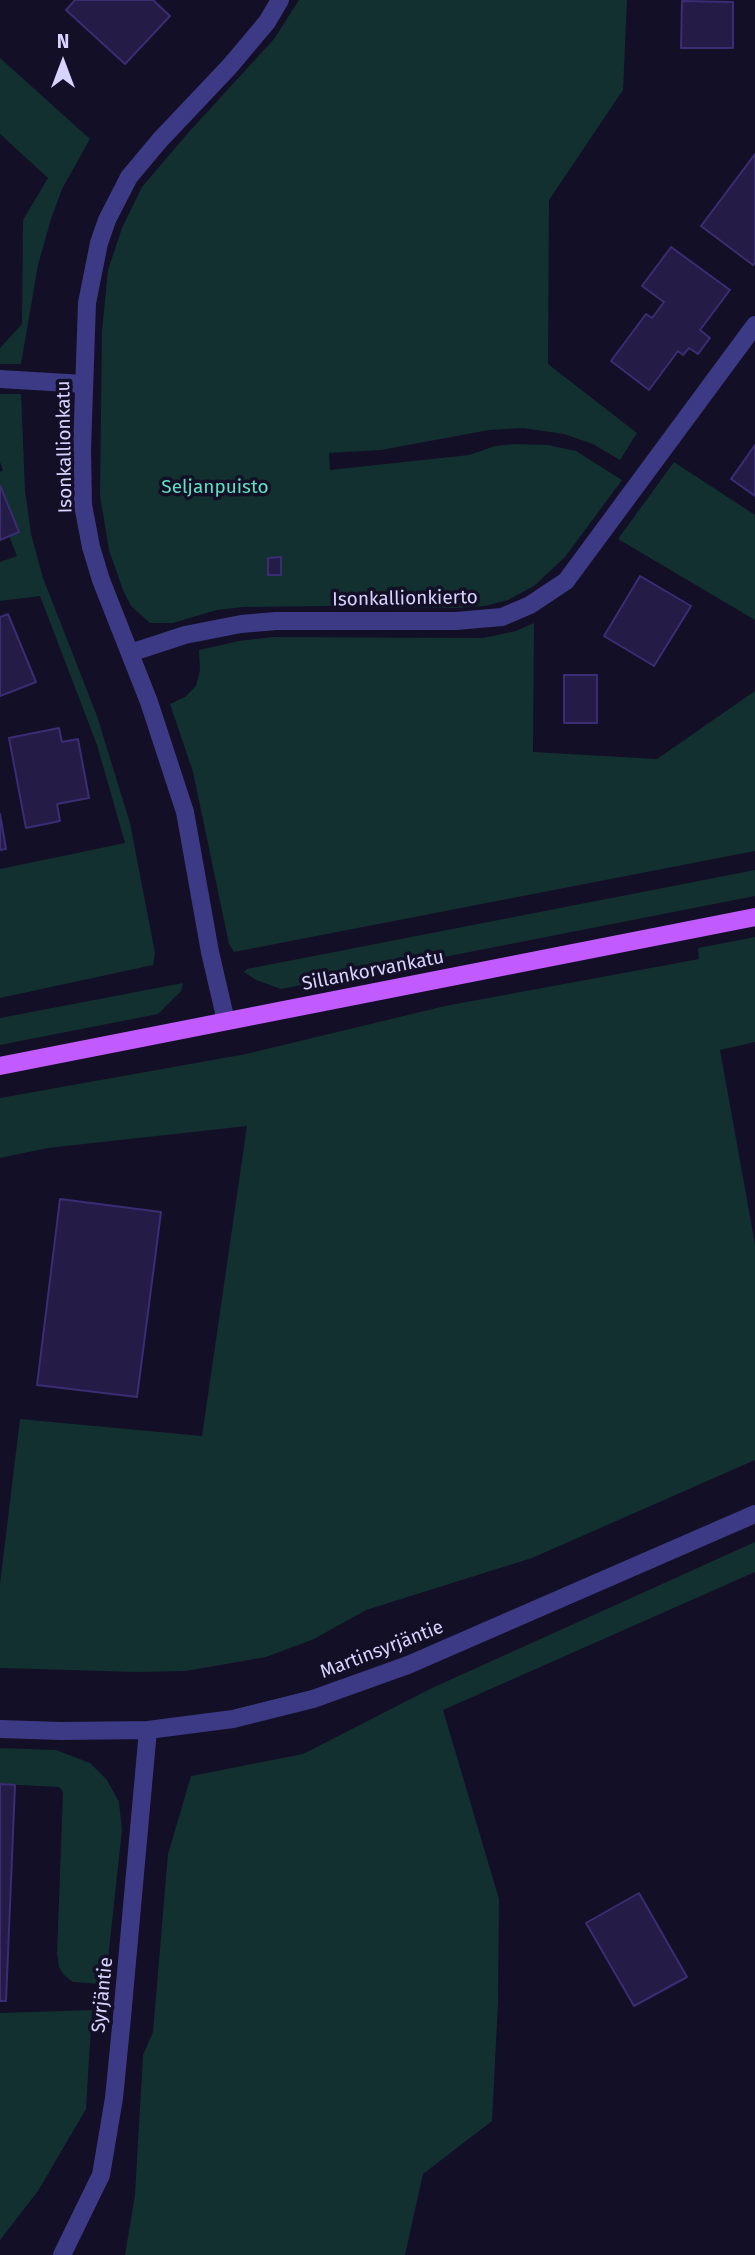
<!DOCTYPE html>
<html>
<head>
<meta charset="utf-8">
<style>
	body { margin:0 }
	#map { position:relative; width:755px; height:2255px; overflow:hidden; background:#130f26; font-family:"Fira Sans",sans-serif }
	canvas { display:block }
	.north { position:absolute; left:28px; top:28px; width:70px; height:70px; -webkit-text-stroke:5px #130f26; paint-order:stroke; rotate:0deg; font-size:19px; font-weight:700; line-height:28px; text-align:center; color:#d9d4ff }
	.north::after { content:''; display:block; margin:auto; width:24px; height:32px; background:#d9d4ff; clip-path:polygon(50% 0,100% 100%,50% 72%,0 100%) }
</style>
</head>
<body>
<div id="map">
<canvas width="755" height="2255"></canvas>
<div class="north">N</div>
</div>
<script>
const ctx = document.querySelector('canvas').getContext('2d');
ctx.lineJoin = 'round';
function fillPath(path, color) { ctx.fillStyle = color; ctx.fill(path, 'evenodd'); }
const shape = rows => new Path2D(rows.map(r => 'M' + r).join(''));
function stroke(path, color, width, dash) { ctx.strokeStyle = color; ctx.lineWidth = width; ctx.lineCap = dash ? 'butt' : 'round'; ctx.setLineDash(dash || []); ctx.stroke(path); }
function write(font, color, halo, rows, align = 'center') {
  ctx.font = font + ' "Fira Sans",sans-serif'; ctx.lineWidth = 7; ctx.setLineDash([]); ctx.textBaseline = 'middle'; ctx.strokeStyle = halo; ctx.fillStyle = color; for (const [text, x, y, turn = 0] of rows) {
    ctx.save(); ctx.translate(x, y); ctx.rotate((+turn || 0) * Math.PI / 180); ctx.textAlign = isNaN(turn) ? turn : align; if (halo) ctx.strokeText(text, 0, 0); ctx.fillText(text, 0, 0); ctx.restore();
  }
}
fillPath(shape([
	[299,0,627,0,623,90,549,200,548,364,637,433,620,460,593,444,564,434,523,428,489,430,381,450,329,453,330,470,469,455,495,446,515,444,548,445,576,451,622,480,565,557,534,586,508,600,485,606,455,608,333,606,243,607,217,610,173,623,150,623,131,606,123,590,109,550,100,495,102,331,108,270,122,228,142,187,188,133,274,39],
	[0,58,90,139,62,189,51,219,38,265,21,364,0,364,0,348,22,324,23,220,48,178,0,134],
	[0,394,21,394,25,490,31,534,43,578,97,716,130,823,155,953,153,965,0,998,0,869,125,843,97,745,40,596,0,601,0,562,17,556,9,536,19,532,0,483,0,472,3,470,0,462],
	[674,462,755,515,755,620,618,539],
	[534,623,533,752,657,759,755,691,755,851,234,952,229,944,193,772,170,704,185,697,196,686,200,670,199,650,239,641,273,637,483,638,516,631],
	[755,870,755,896,281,989,256,980,244,972,247,969],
	[755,937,755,1042,720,1050,755,1244,755,1460,532,1558,366,1610,314,1639,266,1657,186,1671,138,1672,0,1668,0,1584,20,1419,202,1436,247,1126,48,1148,0,1158,0,1098,246,1054,445,1006,699,959,698,948],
	[183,983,181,991,158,1014,0,1045,0,1018],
	[755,1542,755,1572,443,1710,499,1899,498,2003,492,2121,423,2174,405,2255,125,2255,135,2195,143,2055,153,2032,168,1854,191,1776,303,1754,432,1688],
	[0,1748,56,1750,90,1763,107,1780,119,1802,122,1830,106,1978,101,1984,73,1982,64,1975,59,1967,57,1953,63,1792,59,1787,0,1784],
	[92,2010,86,2109,38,2191,0,2240,0,2013]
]), '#12302f');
const building = shape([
	[75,0,153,0,170,16,125,64,66,10,75,0],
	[682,1,733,2,733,48,681,48,682,1],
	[755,154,755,263,753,265,701,226,755,154],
	[671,247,730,290,700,330,710,338,698,354,689,348,683,355,678,351,649,390,611,361,646,314,652,318,664,302,642,286,671,247],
	[755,445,755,496,731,479,755,445],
	[0,485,19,532,0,540,0,485],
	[281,557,281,575,268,575,268,558,281,557],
	[640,576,691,606,654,666,604,636,640,576],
	[8,614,36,682,0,696,0,617,8,614],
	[564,675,597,675,597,723,564,723,564,675],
	[59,728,62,742,78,739,89,798,57,804,60,821,26,828,9,738,59,728],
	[0,814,6,849,0,850,0,814],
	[60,1199,161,1212,137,1397,37,1385,60,1199],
	[0,1784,15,1785,6,2001,0,2001,0,1784],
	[639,1893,687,1977,634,2006,586,1923,639,1893]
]);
fillPath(building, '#241b47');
stroke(building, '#3b2d73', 2);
stroke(shape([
	[0,379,84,384],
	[130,653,185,635,241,624,276,621,456,621,502,617,530,605,566,581,755,325],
	[226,1021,210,952,185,812,149,702,101,580,91,547,83,505,82,449,87,303,99,243,107,220,129,177,160,140,230,66,267,22,280,0],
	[0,1729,61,1731,148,1730,233,1719,313,1699,408,1665,755,1514],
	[62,2255,101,2175,114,2098,122,2017,148,1730]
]), '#3d3a85', 18);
stroke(shape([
	[0,1066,755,917]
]), '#c25bff', 18);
write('19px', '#d9d4ff', '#130f26', [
	["Isonkallionkatu",65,447,-91],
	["Isonkallionkierto",405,599,-1],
	["Sillankorvankatu",373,971,-11],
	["Martinsyrjäntie",382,1650,-21],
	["Syrjäntie",103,1995,-84]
]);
write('19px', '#5fe0c0', '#130f26', [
	["Seljanpuisto",215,488]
]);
</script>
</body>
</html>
